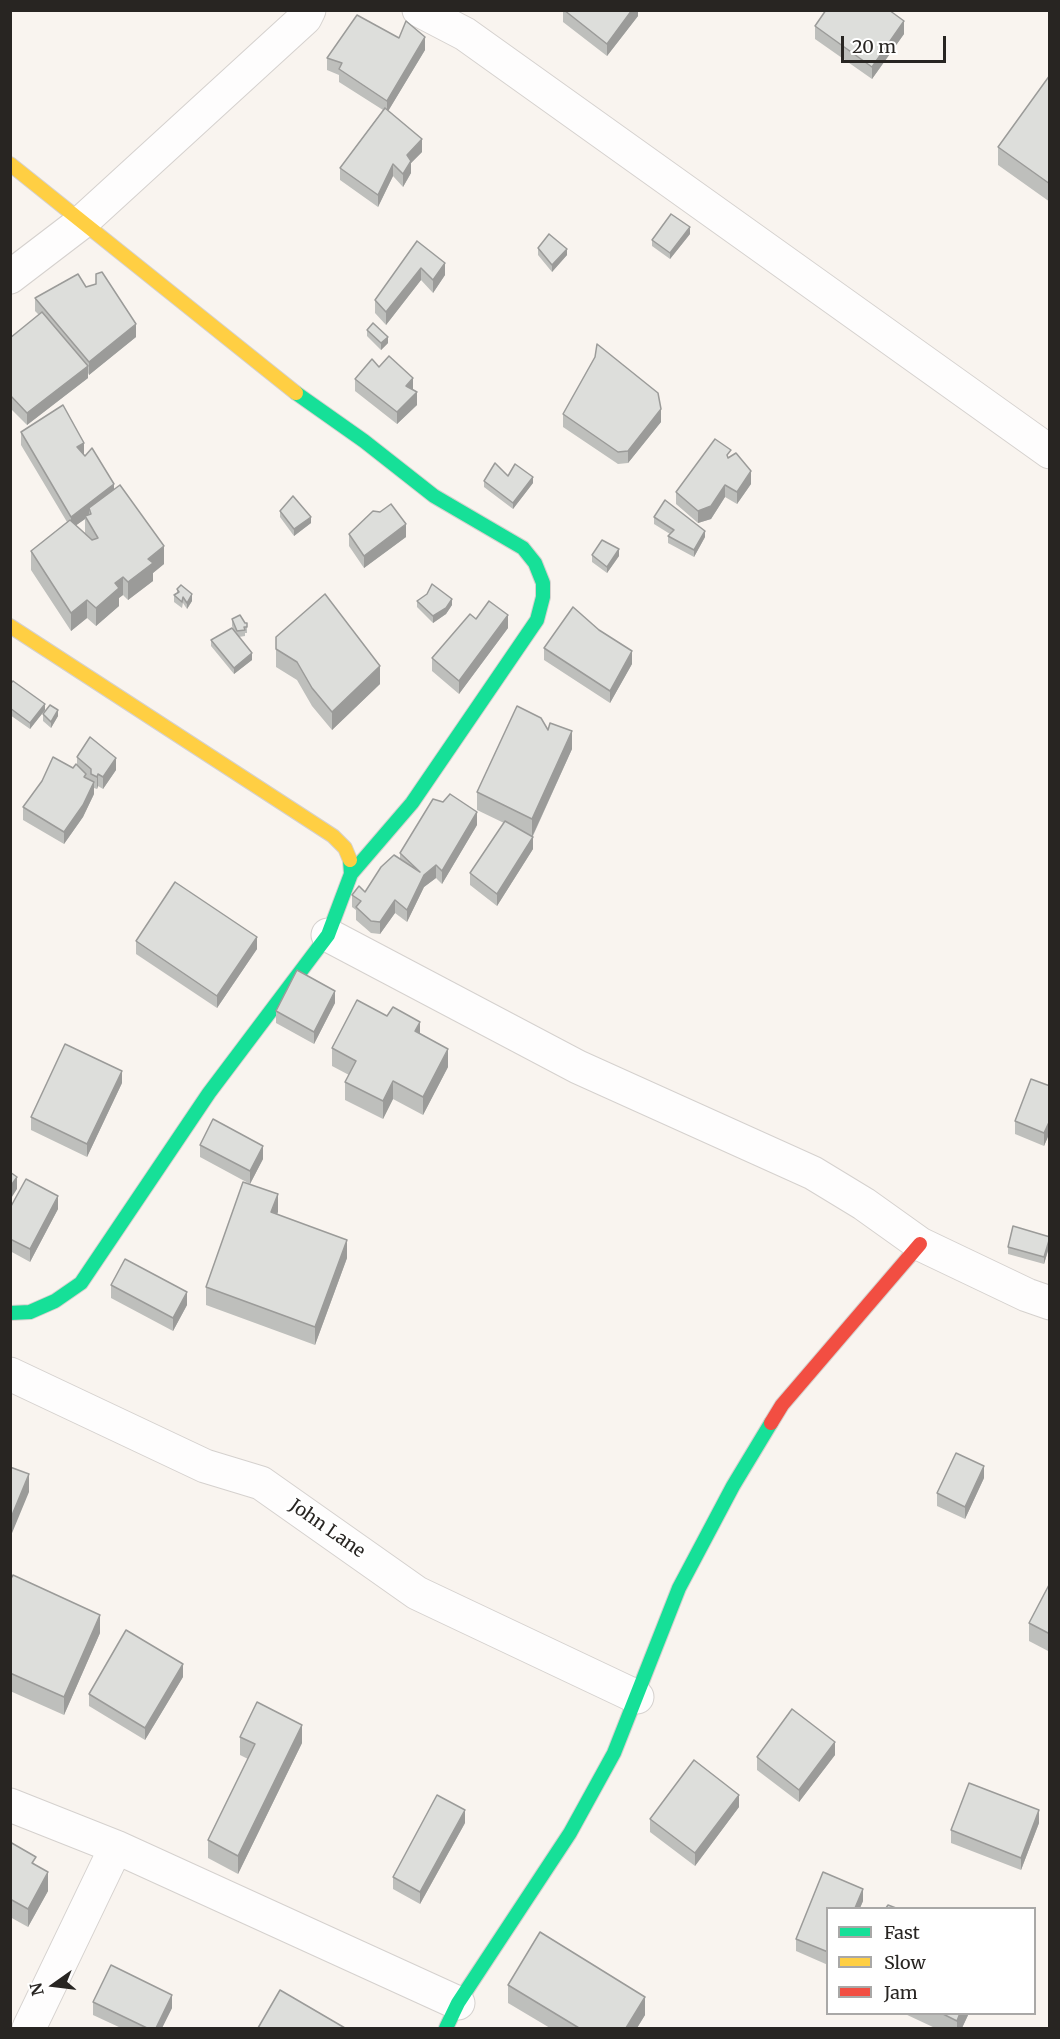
<!DOCTYPE html>
<html>
<head>
<meta charset="utf-8">
<style>
	body { margin:0 }
	#map { position:relative; width:1060px; height:2039px; overflow:hidden; background:#f9f4ef; font-family:Merriweather,serif }
	canvas { display:block }
	.frame { position:absolute; inset:0; border:12px solid #282522; pointer-events:none }
	.legend { position:absolute; left:826px; top:1907px; width:210px; height:108px; box-sizing:border-box; background:#fff; border:2px solid #a9a8a7; margin:0; padding:8px 10px; list-style:none; font-size:18px; color:#282522 }
	.legend li { display:flex; align-items:center; gap:12px; height:30px }
	.legend b { width:30px; border:2px solid #a9a8a7 }
	.north { position:absolute; left:24px; top:1955px; width:60px; height:60px; -webkit-text-stroke:4px #fff; paint-order:stroke; rotate:256deg; font-size:16px; font-weight:700; line-height:24px; text-align:center; color:#282522 }
	.north::after { content:''; display:block; margin:auto; width:21px; height:27px; background:#282522; clip-path:polygon(50% 0,100% 100%,50% 72%,0 100%) }
	.scale { position:absolute; left:841px; top:36px; width:105px; height:27px; box-sizing:border-box; border:3px solid #282522; border-top:0; padding-left:8px; font-size:18px; line-height:21px; white-space:nowrap; color:#282522; -webkit-text-stroke:4px #fff; paint-order:stroke }
</style>
</head>
<body>
<div id="map">
<canvas width="1060" height="2039"></canvas>
<div class="frame"></div>
<ul class="legend">
<li><b style="height:8px;background:#16e098"></b>Fast</li>
<li><b style="height:8px;background:#ffcf43"></b>Slow</li>
<li><b style="height:8px;background:#f24e42"></b>Jam</li>
</ul>
<div class="north">N</div>
<div class="scale">20 m</div>
</div>
<script>
const ctx = document.querySelector('canvas').getContext('2d');
ctx.lineJoin = 'round';
const shape = rows => new Path2D(rows.map(r => 'M' + r).join(''));
function stroke(path, color, width, dash) { ctx.strokeStyle = color; ctx.lineWidth = width; ctx.lineCap = dash ? 'butt' : 'round'; ctx.setLineDash(dash || []); ctx.stroke(path); }
function fillPath(path, color) { ctx.fillStyle = color; ctx.fill(path, 'evenodd'); }
function write(font, color, halo, rows, align = 'center') {
  ctx.font = font + ' Merriweather,serif'; ctx.lineWidth = 6; ctx.setLineDash([]); ctx.textBaseline = 'middle'; ctx.strokeStyle = halo; ctx.fillStyle = color; for (const [text, x, y, turn = 0] of rows) {
    ctx.save(); ctx.translate(x, y); ctx.rotate((+turn || 0) * Math.PI / 180); ctx.textAlign = isNaN(turn) ? turn : align; if (halo) ctx.strokeText(text, 0, 0); ctx.fillText(text, 0, 0); ctx.restore();
  }
}
const street = shape([
	[419,10,465,34,1050,452],
	[10,277,82,222,305,18,309,10],
	[328,935,578,1067,813,1173,864,1204,920,1244,1027,1295,1050,1303],
	[10,1374,205,1466,261,1483,417,1593,637,1697],
	[10,1805,116,1847,458,2003],
	[29,2028,116,1847]
]);
const fast = shape([
	[296,393,364,441,434,496,523,548,535,563,543,583,543,597,537,620,412,803,351,874],
	[10,1313,30,1312,55,1301,81,1283,209,1093,328,935,351,874,350,860],
	[446,2028,458,2003,570,1833,614,1753,679,1588,733,1486,771,1423]
]);
const slow = shape([
	[10,164,296,393],
	[10,626,333,836,345,848,350,860]
]);
const jam = shape([
	[771,1423,782,1405,920,1244]
]);
stroke(street, '#d5d1ce', 35);
stroke(fast, '#d5d1ce', 16);
stroke(slow, '#d5d1ce', 16);
stroke(jam, '#d5d1ce', 16);
stroke(street, '#fefdfd', 33);
stroke(fast, '#16e098', 14);
stroke(slow, '#ffcf43', 14);
stroke(jam, '#f24e42', 14);
fillPath(shape([
	[563,10,638,10,638,16,607,56,563,22],
	[815,26,904,34,872,79,815,39],
	[399,38,425,50,388,111,422,152,411,163,411,173,403,187,393,176,378,207,340,180,340,168,383,110,339,82,339,75,327,70,327,58],
	[1050,75,1050,202,998,165,998,147],
	[690,234,670,259,652,246,652,240],
	[417,241,445,275,433,293,421,280,386,325,375,313,375,300],
	[538,248,567,255,552,272,538,255],
	[86,287,136,337,89,375,88,373,88,378,27,425,10,408,10,338,39,315,35,311,35,298],
	[367,330,388,343,381,350,367,336],
	[379,367,413,390,417,405,397,424,355,391,355,379],
	[563,414,661,422,628,463,618,464,563,427],
	[21,432,84,455,114,489,164,564,153,573,153,581,128,600,123,595,119,598,119,606,96,626,87,618,71,631,31,570,31,551,67,522,21,445],
	[85,519,85,533,76,525],
	[731,456,751,484,737,504,725,497,711,519,698,523,676,504,676,492],
	[508,476,533,483,513,509,484,487,484,481],
	[280,511,311,523,294,536,280,517],
	[380,512,406,537,364,568,349,546,349,534],
	[654,517,705,537,694,557,668,543,668,536,670,534,654,524],
	[592,555,619,556,607,573,592,562],
	[177,589,192,601,187,609,183,603,182,608,174,602,174,595,177,593],
	[417,601,452,605,446,614,433,623,417,607],
	[232,619,245,623,247,623,247,633,245,633,245,636,239,637,252,660,234,674,211,646,211,640,235,633,232,626],
	[476,619,508,628,459,694,432,671,432,658],
	[544,648,632,664,610,703,544,660],
	[276,649,380,684,332,730,312,706,297,680,276,667],
	[10,684,45,710,30,729,10,715],
	[43,714,58,716,51,728,43,721],
	[548,730,572,749,533,836,533,849,497,906,470,885,470,873,504,823,477,810,477,792],
	[77,757,116,770,103,789,98,786,97,789,94,788,94,794,83,817,64,844,23,820,23,807,73,768,77,764],
	[477,825,442,884,436,878,424,887,407,922,395,913,380,934,371,933,356,920,356,910,352,907,352,895,365,892,400,859,400,853],
	[136,941,257,949,217,1008,136,954],
	[335,1003,314,1044,276,1023,276,1011],
	[420,1034,448,1067,423,1115,393,1099,383,1119,345,1100,345,1082,349,1075,332,1066,332,1048],
	[122,1083,87,1157,31,1130,31,1117],
	[1050,1086,1050,1132,1044,1146,1015,1134,1015,1121],
	[200,1145,263,1159,250,1184,200,1157],
	[10,1208,58,1209,30,1262,10,1251],
	[278,1212,277,1214,347,1258,315,1345,206,1305,206,1287],
	[1050,1237,1050,1244,1044,1264,1008,1254,1008,1247],
	[111,1285,187,1305,173,1331,111,1298],
	[984,1478,965,1519,937,1506,937,1493],
	[10,1580,100,1633,64,1715,10,1691],
	[1050,1583,1050,1652,1029,1641,1029,1623],
	[183,1677,145,1740,89,1706,89,1694],
	[240,1737,302,1743,238,1874,208,1858,208,1840,248,1759,240,1755],
	[835,1755,799,1802,757,1770,757,1757],
	[739,1807,695,1866,650,1832,650,1819],
	[465,1823,420,1904,393,1889,393,1877],
	[1039,1823,1021,1870,951,1843,951,1830],
	[10,1842,36,1865,48,1891,28,1927,10,1917],
	[823,1872,863,1889,863,1901,860,1908,828,1908,828,1965,796,1951,796,1939],
	[508,1985,645,2015,637,2028,550,2028,508,2003],
	[93,2002,172,2008,162,2028,121,2028,93,2015],
	[903,2013,969,2013,962,2028,935,2028]
]), '#bebfbc');
fillPath(shape([
	[632,10,638,10,638,16,607,56,607,44],
	[904,21,904,34,872,79,872,67],
	[425,37,425,50,387,113,387,101],
	[422,139,422,152,411,163,411,173,403,187,403,174,407,155],
	[393,164,393,176,378,207,378,195],
	[690,227,690,234,670,259,670,253],
	[567,249,567,255,552,272,552,265],
	[445,263,445,275,433,293,433,280],
	[421,268,421,280,386,325,386,312],
	[136,324,136,337,89,375,89,362],
	[388,337,388,343,381,350,381,343],
	[88,366,88,378,27,425,27,413],
	[413,378,413,390,406,386],
	[417,392,417,405,397,424,397,412],
	[661,409,661,422,628,463,628,451],
	[84,443,84,456,77,447],
	[751,471,751,484,737,504,737,492],
	[533,477,533,483,513,509,513,503],
	[114,484,114,496,89,508,89,515,85,516,85,519,71,529,71,517],
	[725,485,725,497,711,519,698,523,698,511],
	[311,517,311,523,294,536,294,529],
	[406,524,406,537,364,568,364,556],
	[705,531,705,537,694,557,694,550],
	[164,546,164,564,153,573,153,581,128,600,128,582,148,559],
	[619,549,619,556,607,573,607,567],
	[123,577,123,595,119,598,119,606,96,626,96,608,115,583],
	[192,594,192,601,187,609,187,603],
	[452,599,452,605,446,614,433,623,433,616],
	[87,600,87,618,71,631,71,613],
	[508,615,508,628,459,694,459,681],
	[632,651,632,664,610,703,610,691],
	[252,653,252,660,234,674,234,668],
	[380,666,380,684,332,730,332,712],
	[45,704,45,710,30,729,30,723],
	[58,710,58,716,51,728,51,722],
	[572,731,572,749,532,837,532,819],
	[116,758,116,770,103,789,103,777],
	[98,774,98,786,97,789,97,777],
	[94,782,94,794,83,817,64,844,64,832],
	[477,812,477,825,442,884,442,871],
	[533,837,533,849,497,906,497,894],
	[436,865,436,878,424,887,407,922,407,910,424,875],
	[395,900,395,913,380,934,380,922],
	[257,937,257,949,217,1008,217,996],
	[335,991,335,1003,314,1044,314,1032],
	[420,1022,420,1040,415,1031],
	[448,1049,448,1067,423,1115,423,1097],
	[122,1071,122,1083,87,1157,87,1144],
	[393,1081,393,1099,383,1119,383,1101],
	[1050,1120,1050,1132,1044,1146,1044,1133],
	[263,1146,263,1159,250,1184,250,1171],
	[17,1177,17,1189,10,1200,10,1187],
	[278,1194,278,1212,271,1231,271,1212],
	[58,1196,58,1209,30,1262,30,1249],
	[1050,1237,1050,1244,1044,1264,1044,1257],
	[347,1240,347,1258,315,1345,315,1327],
	[187,1292,187,1305,173,1331,173,1318],
	[984,1466,984,1478,965,1519,965,1507],
	[29,1474,29,1492,10,1538,10,1520],
	[100,1615,100,1633,64,1715,64,1697],
	[183,1664,183,1677,145,1740,145,1728],
	[302,1725,302,1743,238,1874,238,1856],
	[835,1742,835,1755,799,1802,799,1790],
	[739,1795,739,1807,695,1866,695,1853],
	[465,1810,465,1823,420,1904,420,1892],
	[1039,1810,1039,1823,1021,1870,1021,1858],
	[48,1872,48,1891,28,1927,28,1909],
	[863,1889,863,1901,860,1908,855,1908],
	[172,1995,172,2008,162,2028,156,2028],
	[645,1997,645,2015,637,2028,626,2028],
	[960,2013,969,2013,962,2028,957,2028,957,2021]
]), '#9b9b99');
const building = shape([
	[564,10,632,10,607,44,564,10],
	[826,10,889,10,904,21,872,67,815,26,826,10],
	[357,15,399,38,406,21,425,37,387,101,339,69,342,63,327,58,357,15],
	[1050,75,1050,184,998,147,1050,75],
	[385,108,422,139,407,155,411,161,403,174,393,164,378,195,340,168,385,108],
	[671,214,690,227,670,253,652,240,671,214],
	[549,234,567,249,552,265,538,248,549,234],
	[417,241,445,263,433,280,421,268,386,312,375,300,417,241],
	[102,272,136,324,89,362,35,298,78,274,86,287,96,284,96,274,102,272],
	[42,312,88,366,27,413,10,395,10,338,42,312],
	[373,323,388,337,381,343,367,330,373,323],
	[597,344,658,393,661,409,628,451,618,452,563,414,595,357,597,344],
	[389,356,413,378,406,386,417,392,397,412,355,379,372,359,379,367,389,356],
	[63,405,84,443,77,447,85,456,92,448,114,484,71,517,21,432,63,405],
	[715,439,731,450,727,455,728,458,736,453,751,471,737,492,725,485,711,506,698,511,676,492,715,439],
	[495,463,508,476,515,464,533,477,513,503,484,481,495,463],
	[120,485,164,546,148,559,153,563,128,582,123,577,115,583,119,588,96,608,87,600,71,613,31,551,70,520,92,540,98,538,85,516,91,514,89,508,120,485],
	[293,496,311,517,294,529,280,511,293,496],
	[665,500,705,531,694,550,668,536,674,530,654,517,665,500],
	[391,504,406,524,364,556,349,534,373,511,380,512,391,504],
	[602,540,619,549,607,567,592,555,602,540],
	[432,584,452,599,446,608,433,616,417,601,427,594,432,584],
	[181,585,192,594,187,603,183,597,182,602,174,595,179,592,177,589,181,585],
	[325,594,380,666,332,712,312,688,297,662,276,649,276,637,325,594],
	[489,601,508,615,459,681,432,658,470,614,476,619,489,601],
	[573,607,599,630,632,651,610,691,544,648,573,607],
	[240,615,245,623,247,623,247,627,244,627,245,630,237,631,232,619,240,615],
	[232,628,252,653,234,668,211,640,232,628],
	[13,681,45,704,30,723,10,708,10,684,13,681],
	[50,705,58,710,51,722,43,714,50,705],
	[517,706,541,718,548,730,550,723,572,731,532,819,477,792,517,706],
	[90,737,116,758,103,777,98,774,97,777,91,774,91,769,77,757,90,737],
	[53,757,73,768,76,764,86,774,84,777,94,782,83,805,64,832,23,807,42,781,53,757],
	[450,794,477,812,442,871,436,865,424,875,407,910,395,900,380,922,371,921,356,907,361,901,352,895,359,886,365,892,381,867,394,855,420,872,400,853,433,799,443,802,450,794],
	[505,821,533,837,497,894,470,873,505,821],
	[175,882,257,937,217,996,136,941,175,882],
	[297,970,335,991,314,1032,276,1011,297,970],
	[357,1000,387,1016,393,1007,420,1022,415,1031,448,1049,423,1097,393,1081,383,1101,345,1082,356,1061,332,1048,357,1000],
	[65,1044,122,1071,87,1144,31,1117,65,1044],
	[1031,1079,1050,1086,1050,1120,1044,1133,1015,1121,1031,1079],
	[213,1119,263,1146,250,1171,200,1145,213,1119],
	[10,1172,17,1177,10,1187,10,1172],
	[26,1179,58,1196,30,1249,10,1239,10,1208,26,1179],
	[243,1182,278,1194,271,1212,347,1240,315,1327,206,1287,243,1182],
	[1013,1226,1050,1237,1044,1257,1008,1247,1013,1226],
	[125,1259,187,1292,173,1318,111,1285,125,1259],
	[956,1453,984,1466,965,1507,937,1493,956,1453],
	[10,1467,29,1474,10,1520,10,1467],
	[13,1575,100,1615,64,1697,10,1673,10,1580,13,1575],
	[1050,1583,1050,1634,1029,1623,1050,1583],
	[126,1630,183,1664,145,1728,89,1694,126,1630],
	[257,1702,302,1725,238,1856,208,1840,255,1744,240,1737,257,1702],
	[792,1709,835,1742,799,1790,757,1757,792,1709],
	[694,1760,739,1795,695,1853,650,1819,694,1760],
	[969,1783,1039,1810,1021,1858,951,1830,969,1783],
	[437,1795,465,1810,420,1892,393,1877,437,1795],
	[10,1842,36,1857,32,1863,48,1872,28,1909,10,1899,10,1842],
	[823,1872,863,1889,855,1908,828,1908,828,1952,796,1939,823,1872],
	[888,1905,896,1908,886,1908,888,1905],
	[540,1932,645,1997,626,2028,579,2028,508,1985,540,1932],
	[111,1965,172,1995,156,2028,147,2028,93,2002,111,1965],
	[280,1990,345,2028,258,2028,280,1990],
	[941,2013,960,2013,957,2021,941,2013]
]);
fillPath(building, '#dddedb');
stroke(building, '#9b9b99', 1.5);
write('18px', '#282522', '#fff', [
	["John Lane",327,1529,35]
]);
</script>
</body>
</html>
